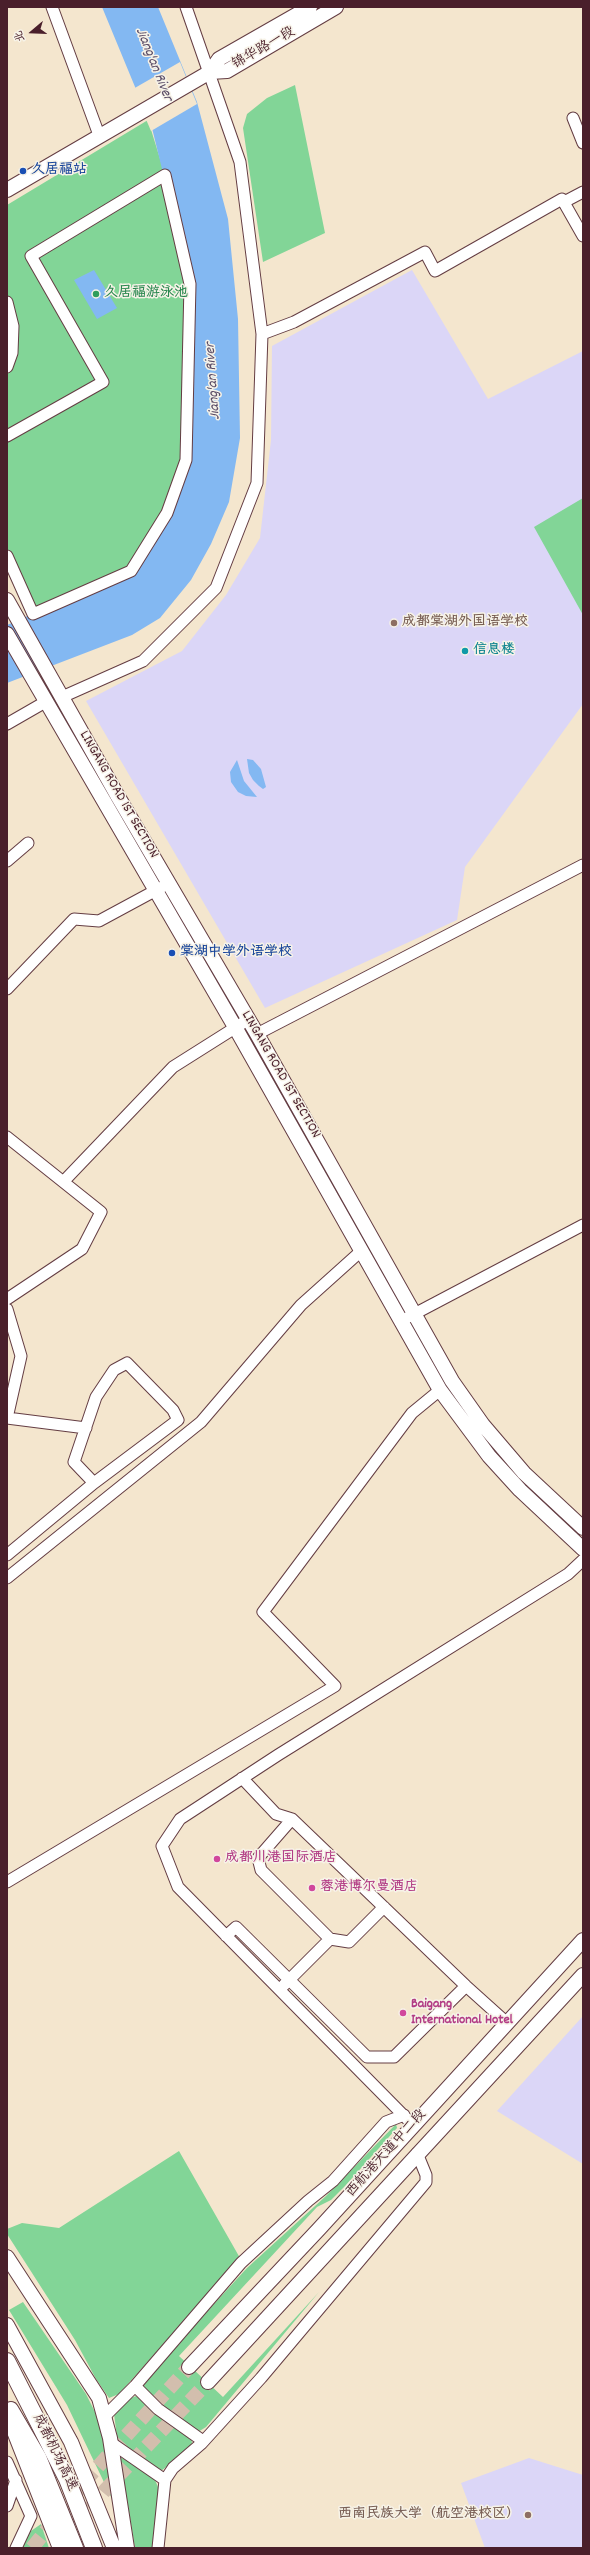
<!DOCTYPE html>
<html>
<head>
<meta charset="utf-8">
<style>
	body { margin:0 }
	#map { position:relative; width:590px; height:2555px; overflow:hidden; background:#f4e6ce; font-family:Dekko,"LXGW WenKai TC",sans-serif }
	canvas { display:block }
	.frame { position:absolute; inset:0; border:8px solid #4a1f2b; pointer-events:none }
	.north { position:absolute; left:12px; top:12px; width:40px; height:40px; -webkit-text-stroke:3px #f7f3e8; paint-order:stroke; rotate:251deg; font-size:11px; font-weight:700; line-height:16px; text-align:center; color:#4a1f2b }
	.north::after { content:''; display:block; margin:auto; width:14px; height:18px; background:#4a1f2b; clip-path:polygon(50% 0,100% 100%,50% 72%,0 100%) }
</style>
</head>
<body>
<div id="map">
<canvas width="590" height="2555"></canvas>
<div class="frame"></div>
<div class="north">北</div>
</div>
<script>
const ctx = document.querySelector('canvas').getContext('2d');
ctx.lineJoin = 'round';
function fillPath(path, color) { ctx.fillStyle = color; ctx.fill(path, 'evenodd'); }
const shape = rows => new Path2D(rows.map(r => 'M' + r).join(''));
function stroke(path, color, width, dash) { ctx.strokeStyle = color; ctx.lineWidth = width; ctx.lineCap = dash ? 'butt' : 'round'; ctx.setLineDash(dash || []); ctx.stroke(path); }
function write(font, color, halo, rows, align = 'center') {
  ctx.font = font + ' Dekko,"LXGW WenKai TC",sans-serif'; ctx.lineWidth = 3; ctx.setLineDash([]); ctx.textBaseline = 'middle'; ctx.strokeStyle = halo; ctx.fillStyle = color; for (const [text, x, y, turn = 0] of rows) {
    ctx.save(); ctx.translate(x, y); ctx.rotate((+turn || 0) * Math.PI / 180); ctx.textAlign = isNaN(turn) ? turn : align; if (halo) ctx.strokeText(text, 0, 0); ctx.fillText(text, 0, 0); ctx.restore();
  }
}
fillPath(shape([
	[412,270,488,399,583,351,583,704,465,867,457,920,265,1008,86,701,182,651,226,595,260,538,271,440,272,346],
	[583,2016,583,2164,497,2111],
	[529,2458,583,2475,583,2548,485,2548,461,2483]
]), '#dbd6f7');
fillPath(shape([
	[295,85,325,233,263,262,243,128,247,114,267,98],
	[148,120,166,178,190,284,186,460,167,513,131,571,33,614,7,571,7,205],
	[583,498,583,615,534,527],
	[396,2124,397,2128,345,2186,331,2200,317,2207,179,2356,223,2397,319,2292,206,2427,198,2432,179,2422,143,2387,146,2382,180,2341,247,2268,326,2196],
	[179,2151,240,2258,119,2394,109,2398,96,2379,75,2340,7,2234,7,2229,22,2223,59,2228],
	[23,2302,86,2394,95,2412,103,2439,113,2501,67,2405,9,2310],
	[136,2396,191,2436,192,2443,188,2450,161,2471,123,2447,117,2437,114,2414,131,2398],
	[120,2457,153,2475,158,2487,160,2503,155,2548,135,2548],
	[41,2524,49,2548,21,2548,31,2531]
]), '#82d597');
fillPath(shape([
	[102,7,158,7,197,102,228,219,238,319,240,438,229,502,211,544,191,580,160,618,132,635,7,683,7,625,131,571,146,550,186,460,190,284,152,128],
	[94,270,117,308,97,319,74,280],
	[247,759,253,760,261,769,266,787,263,789,259,786,253,780,249,773],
	[237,760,244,781,257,797,246,796,238,792,231,782,230,772]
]), '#83b8f2');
fillPath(shape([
	[180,62,197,104,151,131,133,89]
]), '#f4e6ce');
stroke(shape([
	[63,2541,106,2489,208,2382],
	[32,2548,93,2472,189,2367]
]), '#d2bead', 14, [14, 7]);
const minor = shape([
	[52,7,99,135],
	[573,118,583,143],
	[564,202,583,192],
	[7,302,13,326,12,353,7,367],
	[262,334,294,322,425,252,435,271,562,199,583,236],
	[7,436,103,382,31,256,165,175,190,284,186,460,167,513,131,571,33,614,7,556],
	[62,697,143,661,216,588,257,483,262,334,240,162,186,7],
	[7,724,47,701],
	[7,861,28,843],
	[7,989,74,919,99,921,162,887],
	[257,1034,583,865],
	[7,1137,101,1212,82,1249,7,1299],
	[64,1181,173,1067,249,1019],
	[7,1309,21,1356,7,1418],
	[401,1321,583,1225],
	[7,1418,86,1428],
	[7,1555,94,1483,74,1462,96,1397,114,1370,127,1363,173,1410,178,1420,94,1483],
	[7,1578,201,1422,301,1305,360,1252],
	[242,1778,276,1814,292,1819,466,1986,506,2022],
	[292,1819,258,1858,261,1870,330,1939],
	[7,1882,335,1686,263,1612,412,1413,440,1390],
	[226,1936,236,1927,367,2057,394,2057,466,1986],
	[284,1985,330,1939,349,1942,384,1907],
	[413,2125,178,1887,162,1846,180,1819,278,1755,568,1574,583,1560],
	[135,2386,158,2409,203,2441],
	[104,2417,135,2386,241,2263,308,2201,333,2181,386,2122,404,2115],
	[110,2442,165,2480],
	[7,2462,31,2516,16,2548],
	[7,2506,16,2480],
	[158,2548,165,2480,173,2468,202,2443,261,2378,426,2182,426,2175,417,2153]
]);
const major = shape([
	[210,72,227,71,336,7],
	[7,190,210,72,219,59,310,7],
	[7,600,117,795,257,1034,452,1381,483,1425,524,1473,583,1528],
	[7,634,235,1027,440,1390,489,1456,520,1490,583,1549],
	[7,2257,99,2398,110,2438,127,2548],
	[7,2325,71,2442,114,2548],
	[189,2367,319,2229,583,1940],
	[208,2382,583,1975],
	[11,2409,39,2457,76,2548]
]);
const highway = shape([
	[7,2361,67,2479,94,2548],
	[7,2411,61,2548]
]);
stroke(minor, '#643d43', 13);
stroke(major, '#643d43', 16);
stroke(highway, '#643d43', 18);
stroke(minor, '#fff', 11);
stroke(major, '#fff', 14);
stroke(highway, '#fff', 16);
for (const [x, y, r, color] of [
	[23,171,4,"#1a4fb4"],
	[96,294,4,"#2e9e5b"],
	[394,623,4,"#8d6e63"],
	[465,651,4,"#0f9aa8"],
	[172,953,4,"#1a4fb4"],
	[217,1859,4,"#d1479c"],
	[312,1888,4,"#d1479c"],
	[403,2013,4,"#d1479c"],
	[528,2515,4,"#8d6e63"]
]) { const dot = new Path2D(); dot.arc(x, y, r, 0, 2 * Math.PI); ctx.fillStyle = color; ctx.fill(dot); stroke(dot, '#f7f3e8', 1.5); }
write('14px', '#4a1f2b', '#f7f3e8', [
	["锦华路一段",264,49,-30],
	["LINGANG ROAD 1ST SECTION",118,795,60],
	["LINGANG ROAD 1ST SECTION",280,1075,60],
	["西航港大道中二段",387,2154,-48],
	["成都机场高速",54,2453,64]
]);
write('bold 14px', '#164399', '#f7f3e8', [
	["久居福站",31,171],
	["棠湖中学外语学校",180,953]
], 'left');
write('bold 14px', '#27864d', '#f7f3e8', [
	["久居福游泳池",104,294]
], 'left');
write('bold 14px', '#785e54', '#f7f3e8', [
	["成都棠湖外国语学校",402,623],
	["西南民族大学（航空港校区）",520,2515,"right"]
], 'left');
write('bold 14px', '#0d838f', '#f7f3e8', [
	["信息楼",473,651]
], 'left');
write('bold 14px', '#b23c85', '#f7f3e8', [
	["成都川港国际酒店",225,1859],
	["蓉港博尔曼酒店",320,1888],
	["Baigang",411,2005],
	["International Hotel",411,2021]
], 'left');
write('italic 15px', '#5b4d67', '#f7f3e8', [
	["Jiang'an River",153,65,68],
	["Jiang'an River",214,381,-94]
]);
</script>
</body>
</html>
